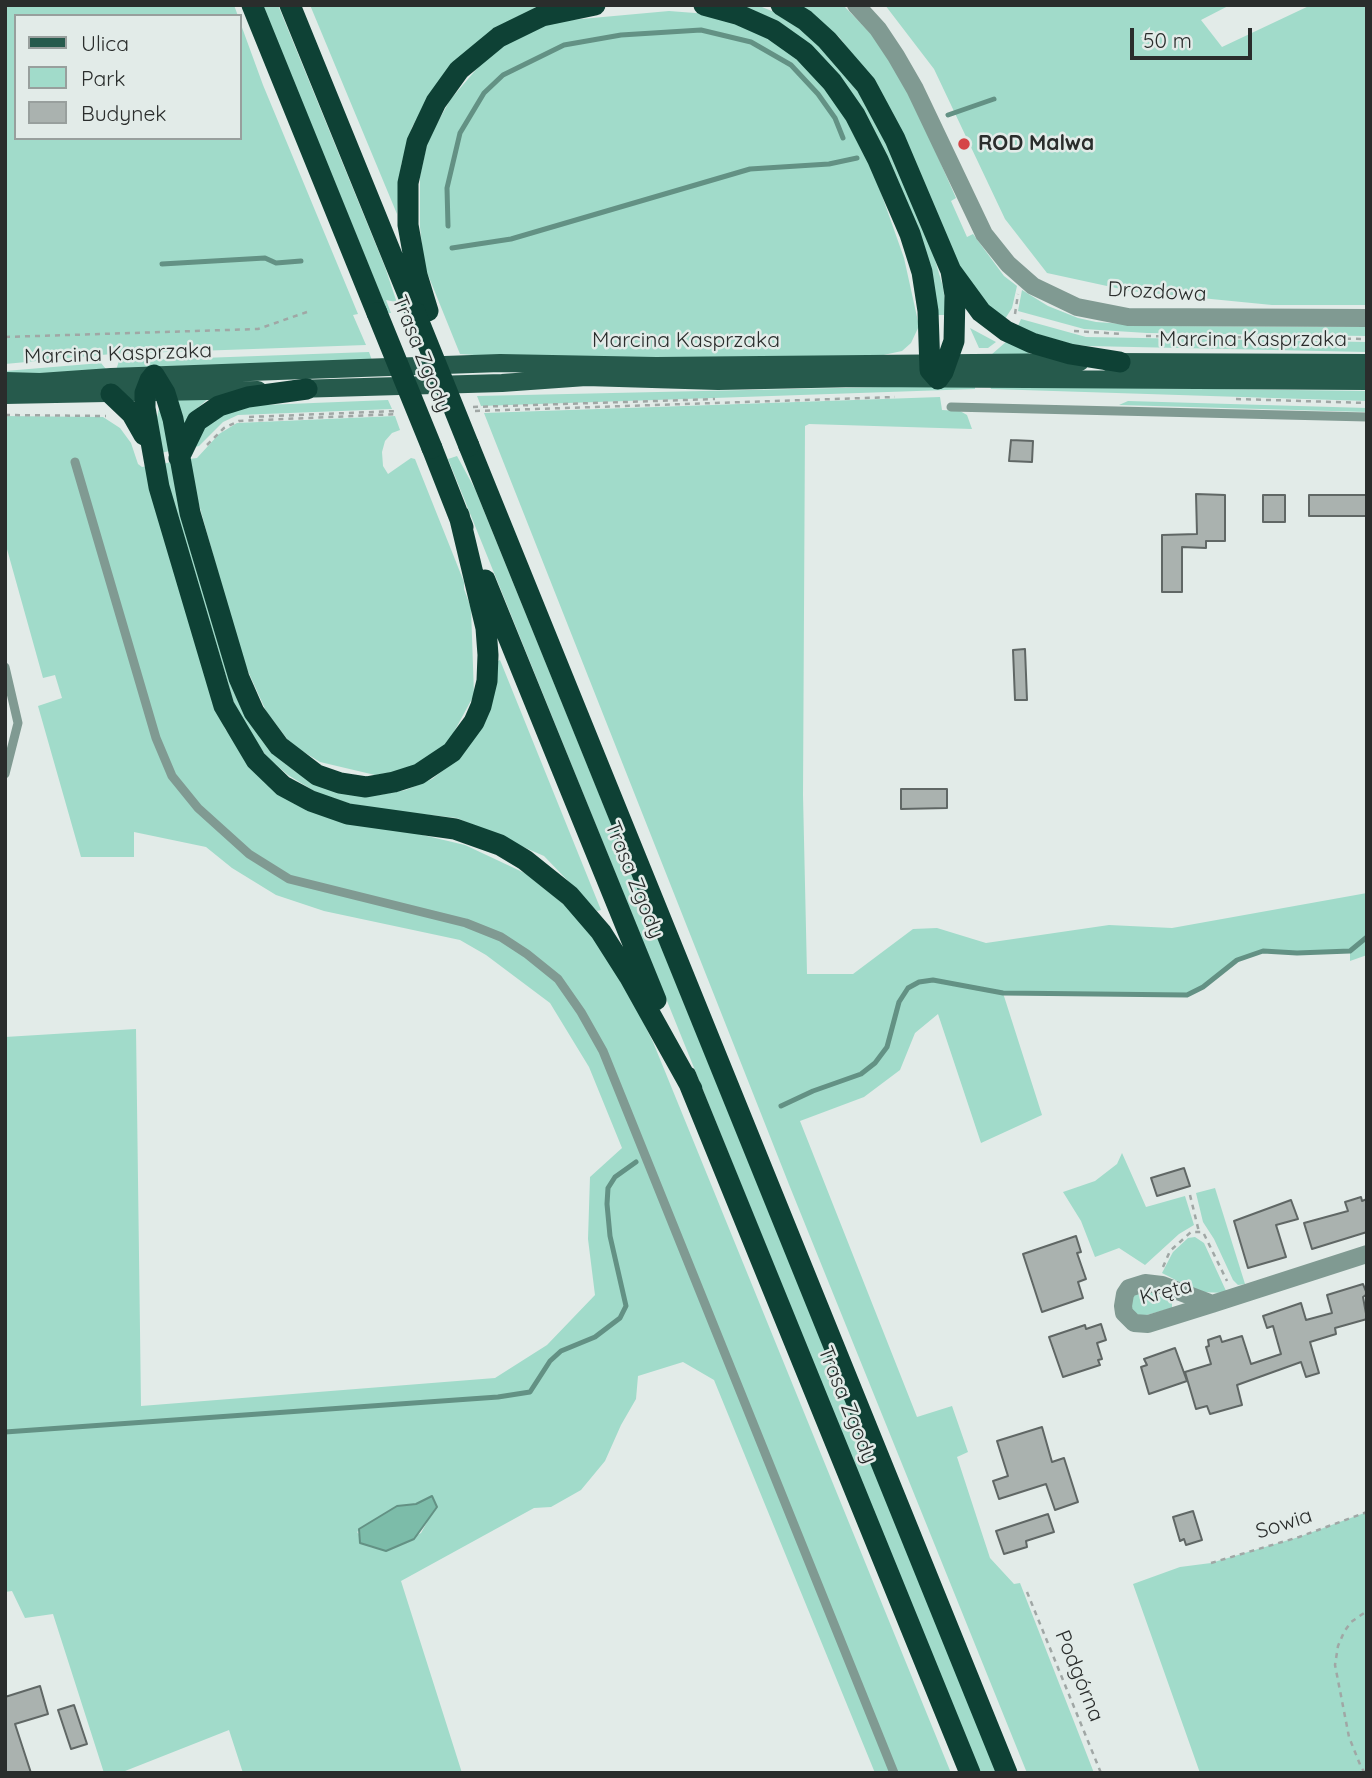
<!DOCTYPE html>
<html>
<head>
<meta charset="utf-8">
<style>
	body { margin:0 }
	#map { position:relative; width:1372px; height:1778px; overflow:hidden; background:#e2ebe8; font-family:Quicksand,sans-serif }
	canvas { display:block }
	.frame { position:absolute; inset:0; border:7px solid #2a2d2c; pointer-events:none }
	.legend { position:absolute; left:14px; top:14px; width:228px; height:126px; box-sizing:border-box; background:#e2ebe8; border:2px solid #989f9d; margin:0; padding:9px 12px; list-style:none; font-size:21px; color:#2a2d2c }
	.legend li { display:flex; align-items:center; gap:14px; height:35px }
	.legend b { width:35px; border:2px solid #989f9d }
	.scale { position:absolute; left:1130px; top:28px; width:122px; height:32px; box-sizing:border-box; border:4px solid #2a2d2c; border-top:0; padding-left:9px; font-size:21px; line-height:24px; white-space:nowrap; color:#2a2d2c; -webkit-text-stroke:5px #e2ebe8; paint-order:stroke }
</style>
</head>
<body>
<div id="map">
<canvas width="1372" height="1778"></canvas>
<div class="frame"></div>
<ul class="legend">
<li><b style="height:9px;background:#265a4c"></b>Ulica</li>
<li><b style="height:19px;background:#a1dbca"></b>Park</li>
<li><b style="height:19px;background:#aab2af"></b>Budynek</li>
</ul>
<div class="scale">50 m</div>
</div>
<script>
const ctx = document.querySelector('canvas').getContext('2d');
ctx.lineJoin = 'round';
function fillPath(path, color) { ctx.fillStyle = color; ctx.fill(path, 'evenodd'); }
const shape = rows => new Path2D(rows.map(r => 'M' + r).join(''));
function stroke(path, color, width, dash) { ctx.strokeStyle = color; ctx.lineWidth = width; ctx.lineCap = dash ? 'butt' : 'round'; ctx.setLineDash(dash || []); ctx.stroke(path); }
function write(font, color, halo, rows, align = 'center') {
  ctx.font = font + ' Quicksand,sans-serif'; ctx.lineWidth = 5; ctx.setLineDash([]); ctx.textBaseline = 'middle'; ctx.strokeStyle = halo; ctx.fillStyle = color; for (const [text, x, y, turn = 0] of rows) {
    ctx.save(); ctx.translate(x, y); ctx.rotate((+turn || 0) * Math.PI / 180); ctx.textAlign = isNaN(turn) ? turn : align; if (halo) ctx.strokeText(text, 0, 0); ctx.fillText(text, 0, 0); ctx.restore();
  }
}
fillPath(shape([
	[5,5,234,5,238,16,16,16,16,138,240,138,240,22,263,85,358,314,353,315,366,345,112,354,5,364],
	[262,5,278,5,385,267,400,312,396,302,386,300,391,313,388,313],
	[310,5,549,5,436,86,412,127,401,165,397,214],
	[739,5,757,5,784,16,825,49,863,96,892,152,931,246,943,287,947,315,938,315,856,103],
	[799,5,843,5,875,38,901,77,930,139,956,198,951,201,967,237,973,234,1004,276,1017,286,1012,308,1005,319,987,305,960,267,875,83,839,37],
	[885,5,1230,5,1201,20,1222,47,1311,5,1367,5,1367,305,1272,305,1130,291,1047,273,1005,219,934,69],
	[669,11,708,14,756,29,795,54,837,103,874,173,904,258,919,326,911,343,902,351,874,357,530,359,460,354,424,265,420,227,420,176,428,140,450,100,480,65,519,34,559,21],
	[1022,290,1048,306,1078,318,1096,322,1152,326,1367,327,1367,336,1147,333,1084,329,1018,311],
	[1021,319,1086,337,1367,342,1367,352,1087,346,1071,344,1034,333,1018,326],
	[970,328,996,342,988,348,979,348],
	[1007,341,1029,353,1029,354,991,355],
	[369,352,373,363,116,370,119,361],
	[101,363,106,369,5,378,5,371],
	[975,385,975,389,481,406,477,396],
	[990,386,1367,391,1367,401,991,389],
	[940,397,942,410,960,411,967,415,972,429,809,424,805,426,803,795,807,974,853,974,913,929,937,928,986,943,1109,925,1172,928,1367,893,1367,955,1350,961,1350,951,1297,953,1263,951,1237,960,1203,987,1187,995,1003,993,1042,1115,981,1143,938,1014,915,1033,900,1070,864,1097,800,1121,917,1417,952,1406,968,1452,957,1457,990,1558,1014,1584,1020,1583,1094,1773,1027,1773,790,1187,484,413],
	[209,398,194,411,184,425,175,399],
	[388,400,392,409,238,415,223,422,199,446,191,448,208,421,239,406],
	[1128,401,1367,408,1367,412,1119,405],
	[159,409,161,409,170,451,160,453,156,421],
	[5,416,103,417,120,428,131,443,138,464,142,467,148,466,185,602,225,729,277,790,393,828,465,845,531,876,578,917,618,971,653,1042,951,1773,875,1773,714,1380,683,1362,638,1376,636,1399,621,1425,605,1461,581,1490,551,1507,534,1508,401,1581,462,1773,243,1773,229,1730,120,1773,104,1773,53,1614,25,1618,12,1591,5,1592,5,1037,136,1029,141,1406,495,1378,547,1345,595,1295,588,1239,590,1177,622,1148,589,1067,550,1003,486,955,460,940,324,911,276,895,232,868,206,847,134,832,134,857,81,857,38,706,62,698,55,675,43,678,5,542],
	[432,1497,436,1506,421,1533,389,1550,370,1547,357,1532,363,1528],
	[395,416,400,430,392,433,385,441,382,452,383,466,388,474,411,458,415,459,464,582,464,589,471,608,474,695,448,743,411,769,375,775,320,762,291,744,266,711,242,658,189,469,189,459,197,458,219,434,237,423],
	[457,456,475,489,997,1773,979,1773,448,459],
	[171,462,277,757,296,772,323,786,379,795,406,790,432,779,455,761,496,662,500,660,601,910,597,911,544,856,457,818,385,810,351,804,319,794,288,775,268,758,251,736,236,710,162,464],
	[1122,1153,1146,1207,1185,1196,1194,1225,1179,1234,1145,1265,1119,1248,1095,1257,1081,1221,1063,1192,1095,1181,1117,1164],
	[1215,1188,1245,1284,1238,1285,1233,1280,1214,1239,1203,1222,1196,1193],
	[1195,1237,1204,1243,1227,1293,1199,1292,1162,1273,1173,1252,1188,1238],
	[1148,1291,1169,1300,1172,1302,1172,1308,1143,1316,1133,1313,1129,1299,1132,1294],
	[1367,1512,1367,1773,1200,1773,1133,1584,1180,1567,1211,1563,1299,1537]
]), '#a1dbca');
const water = shape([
	[432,1496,437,1507,414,1539,386,1551,360,1543,359,1529,397,1506,416,1504,432,1496]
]);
fillPath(water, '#7cbca9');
stroke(water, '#639184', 2);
stroke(shape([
	[948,115,994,99],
	[448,226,447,188,460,133,484,93,503,75,564,45,621,35,701,30,751,42,791,65,818,94,835,118,843,138],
	[452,248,511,239,750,169,829,164,857,158],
	[162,264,265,258,276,263,301,261],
	[781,1106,813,1091,861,1074,875,1063,887,1047,899,1002,908,988,919,982,933,980,1003,993,1187,995,1203,987,1237,960,1263,951,1297,953,1350,951,1367,937],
	[5,1432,498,1397,530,1392,550,1361,561,1351,595,1337,620,1318,626,1306,610,1236,607,1204,608,1188,615,1177,636,1162]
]), '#639184', 5);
const building = shape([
	[1011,440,1033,441,1032,462,1009,461,1011,440],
	[1196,494,1225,495,1225,541,1206,541,1206,548,1182,547,1182,592,1162,592,1162,535,1197,534,1196,494],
	[1263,495,1285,495,1285,522,1263,522,1263,495],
	[1309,495,1367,495,1367,516,1309,516,1309,495],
	[1025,649,1027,700,1015,700,1013,650,1025,649],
	[901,789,947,789,947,808,901,809,901,789],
	[1184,1168,1190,1186,1157,1196,1151,1178,1184,1168],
	[1361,1197,1362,1201,1367,1199,1367,1232,1312,1249,1304,1223,1348,1211,1345,1202,1361,1197],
	[1291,1200,1298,1219,1276,1225,1286,1257,1248,1268,1234,1221,1291,1200],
	[1076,1236,1081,1252,1077,1253,1086,1279,1078,1282,1083,1298,1042,1312,1023,1254,1076,1236],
	[1363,1284,1367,1294,1363,1297,1367,1319,1335,1328,1336,1334,1310,1342,1319,1373,1306,1377,1301,1362,1237,1385,1242,1405,1210,1414,1207,1406,1196,1409,1185,1372,1211,1364,1206,1347,1209,1346,1208,1340,1220,1336,1222,1342,1242,1336,1251,1364,1281,1354,1273,1326,1267,1328,1263,1316,1301,1303,1306,1320,1332,1313,1327,1295,1363,1284],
	[1101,1324,1106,1340,1097,1343,1102,1359,1098,1360,1100,1365,1063,1377,1049,1337,1085,1325,1086,1329,1101,1324],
	[1175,1348,1187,1381,1149,1394,1141,1367,1147,1365,1144,1359,1175,1348],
	[1042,1427,1052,1462,1064,1458,1078,1502,1055,1510,1046,1484,999,1499,993,1481,1008,1476,997,1441,1042,1427],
	[1193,1511,1202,1540,1186,1545,1184,1539,1180,1541,1173,1517,1193,1511],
	[1048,1514,1054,1532,1026,1541,1027,1547,1004,1554,996,1531,1048,1514],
	[40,1686,48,1714,15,1724,31,1773,5,1773,5,1697,40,1686],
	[74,1705,87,1744,71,1749,58,1710,74,1705]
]);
fillPath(building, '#aab2af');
stroke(building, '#606765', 2);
stroke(shape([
	[1015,314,1018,294],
	[1074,331,1122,334],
	[1146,336,1367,339],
	[5,337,258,329,307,312],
	[1236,399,1367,403],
	[473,407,715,399],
	[475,411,895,397],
	[5,415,106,416],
	[249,417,397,411],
	[207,445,224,428,239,421,398,414],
	[1190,1195,1199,1232],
	[1163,1267,1170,1251,1191,1232,1203,1232,1227,1281],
	[1211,1563,1299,1537,1367,1512],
	[1027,1592,1101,1773],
	[1365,1773,1361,1767,1349,1737,1335,1665,1338,1646,1344,1632,1351,1622,1367,1611]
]), '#a0a7a5', 2.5, [5, 5]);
stroke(shape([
	[951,407,1367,417],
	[75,462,156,738,172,776,198,808,249,854,289,879,466,923,501,937,527,954,558,979,581,1012,603,1051,894,1773],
	[5,667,18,723,5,774]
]), '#809a92', 9);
stroke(shape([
	[856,5,878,29,896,56,915,89,984,234,1008,264,1033,286,1077,307,1128,317,1367,318],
	[1212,1304,1162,1285,1145,1283,1129,1288,1125,1294,1123,1306,1124,1313,1134,1323,1148,1324,1212,1304,1367,1254]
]), '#809a92', 18);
stroke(shape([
	[1108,362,1367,363],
	[5,381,40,382,111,377,500,363,656,366,1080,362],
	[296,389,502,383,586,377,718,381,857,378,1367,381],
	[5,395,258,390]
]), '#265a4c', 18);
stroke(shape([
	[252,5,377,313],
	[290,5,415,312],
	[704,5,737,14,773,30,804,52,832,82,855,115,878,160,910,234,922,272,928,311,930,370,938,379,943,372,954,341,955,295,951,271],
	[781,5,805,20,827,40,866,85,895,139,951,271,981,312,1006,331,1032,343,1070,354,1120,362],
	[428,311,417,275,408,225,408,183,417,142,436,102,459,70,499,37,542,16,595,5],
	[111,394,132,414,144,435],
	[469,446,1007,1773],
	[432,448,463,527],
	[179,458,197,421,219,406,248,397,307,389],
	[459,515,486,628,488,655,487,681,481,706,474,722,452,752,419,774,394,782,366,787,340,783,317,775,279,746,254,712,239,678,190,513,173,419,165,393,154,375,150,380,145,393,145,408,159,487,224,706,256,760,283,786,311,801,348,814,455,829,500,845,525,860,570,896,601,932,629,976,692,1089],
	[485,580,656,1000],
	[686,1076,970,1773]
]), '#0e4135', 21);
stroke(shape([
	[415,312,469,446],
	[377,313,432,448]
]), '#0e4135', 21);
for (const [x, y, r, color] of [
	[964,144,7,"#d54547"]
]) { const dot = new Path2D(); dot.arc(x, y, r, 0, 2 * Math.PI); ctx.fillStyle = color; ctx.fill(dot); stroke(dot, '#e2ebe8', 2.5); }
write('bold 21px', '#2a2d2c', '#e2ebe8', [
	["ROD Malwa",978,144]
], 'left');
write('21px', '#2a2d2c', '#e2ebe8', [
	["Drozdowa",1157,292,3],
	["Marcina Kasprzaka",1253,340],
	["Marcina Kasprzaka",686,341],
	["Marcina Kasprzaka",118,354,-2],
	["Trasa Zgody",421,354,68],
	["Trasa Zgody",634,880,68],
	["Kręta",1166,1292,-14],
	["Trasa Zgody",847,1405,68],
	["Sowia",1284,1524,-18],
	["Podgórna",1079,1676,68]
]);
</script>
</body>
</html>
